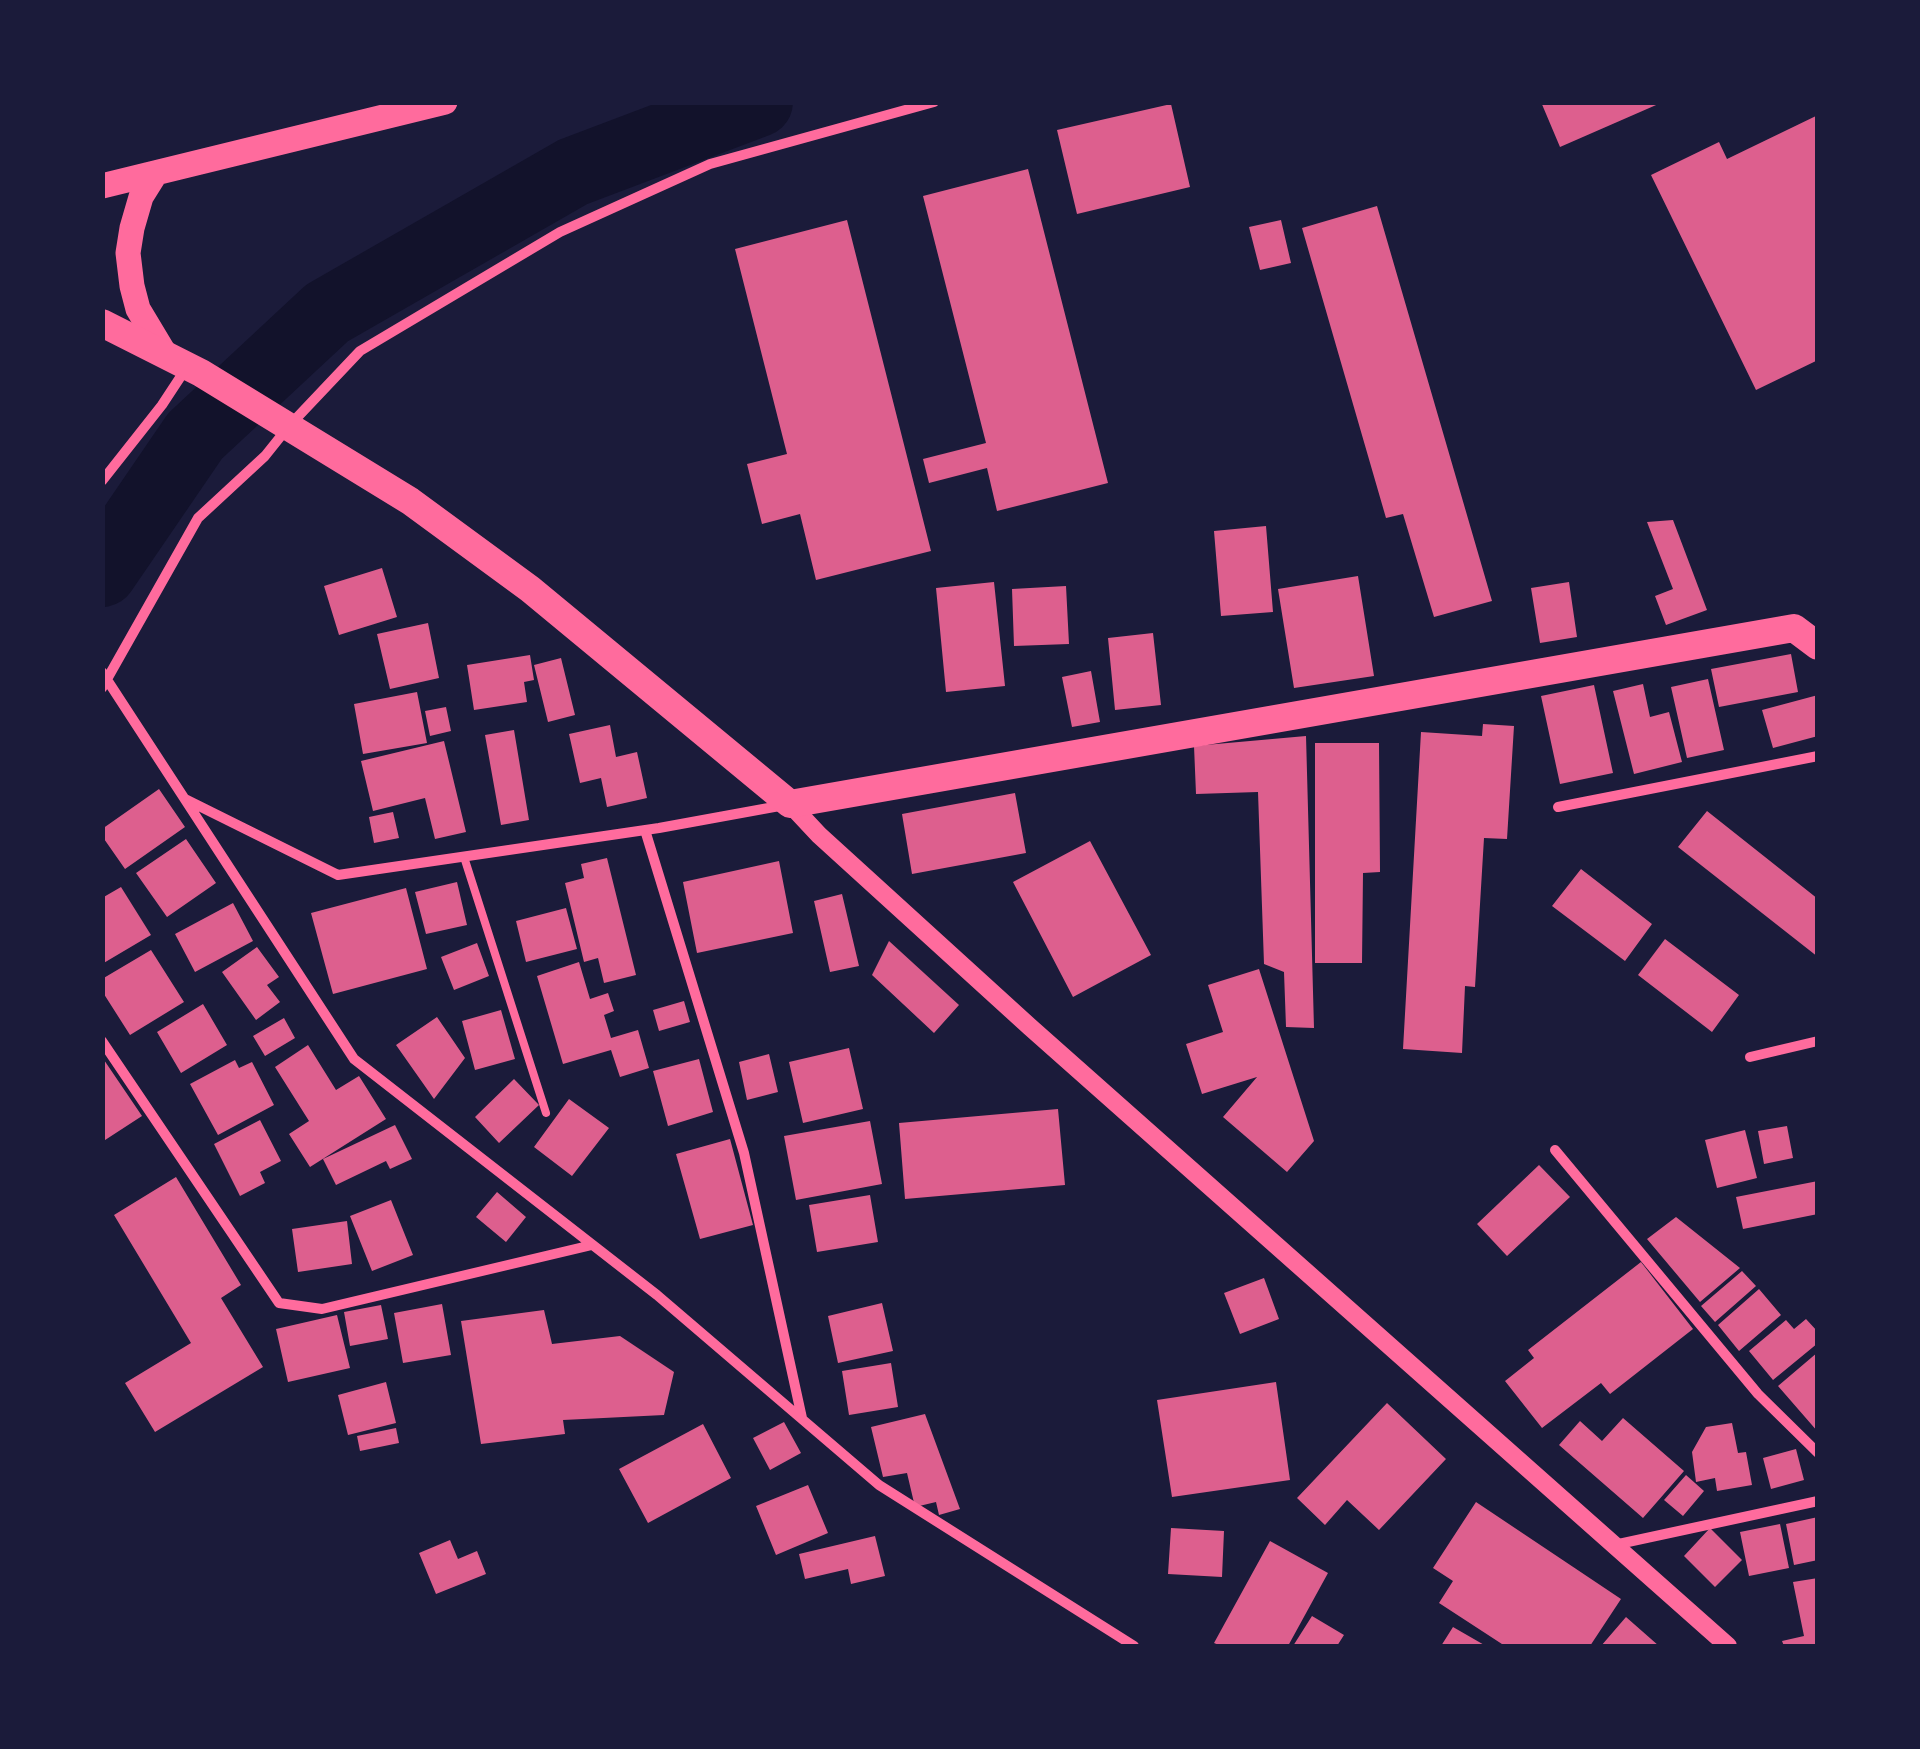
<!DOCTYPE html>
<html>
<head>
<meta charset="utf-8">
<style>
	body { margin:0 }
	#map { position:relative; width:1920px; height:1749px; overflow:hidden; background:#1b1b3a; font-family:Spectral,serif }
	canvas { display:block }
	.frame { position:absolute; inset:0; border:105px solid #1b1b3a; pointer-events:none }
</style>
</head>
<body>
<div id="map">
<canvas width="1920" height="1749"></canvas>
<div class="frame"></div>
</div>
<script>
const ctx = document.querySelector('canvas').getContext('2d');
ctx.lineJoin = 'round';
const shape = rows => new Path2D(rows.map(r => 'M' + r).join(''));
function stroke(path, color, width, dash) { ctx.strokeStyle = color; ctx.lineWidth = width; ctx.lineCap = dash ? 'butt' : 'round'; ctx.setLineDash(dash || []); ctx.stroke(path); }
function fillPath(path, color) { ctx.fillStyle = color; ctx.fill(path, 'evenodd'); }
stroke(shape([
	[102,572,195,436,327,313,573,172,758,102]
]), '#12122b', 70);
fillPath(shape([
	[1541,102,1663,102,1560,147],
	[1171,104,1190,187,1077,214,1057,130],
	[1818,115,1818,360,1756,390,1651,175,1719,142,1727,159],
	[1028,169,1108,483,997,511,987,468,929,483,923,459,986,443,923,196],
	[1377,206,1492,601,1434,617,1403,514,1386,518,1302,228],
	[847,220,931,551,816,580,800,514,762,524,747,464,787,454,735,249],
	[1281,220,1291,263,1260,270,1249,227],
	[1673,520,1707,610,1666,625,1655,596,1673,589,1647,522],
	[1266,526,1273,612,1221,616,1214,531],
	[382,568,397,617,339,635,324,586],
	[1358,576,1374,676,1294,688,1278,589],
	[994,582,1005,686,946,692,936,588],
	[1569,582,1577,637,1540,643,1531,588],
	[1066,586,1069,644,1014,646,1012,589],
	[428,623,439,678,390,689,377,634],
	[1153,633,1161,705,1115,710,1108,638],
	[1791,654,1798,692,1719,707,1711,669],
	[530,655,534,680,524,682,527,702,474,710,467,665],
	[561,658,575,715,548,722,534,665],
	[1091,671,1100,722,1072,727,1062,677],
	[1708,679,1724,750,1687,758,1671,687],
	[1643,684,1650,717,1669,712,1682,762,1634,774,1613,691],
	[1594,685,1613,773,1560,784,1541,696],
	[417,692,427,743,363,754,354,704],
	[1818,695,1818,736,1773,748,1762,710],
	[446,707,451,731,430,736,425,711],
	[1483,724,1514,726,1507,839,1484,838,1475,987,1465,986,1462,1053,1403,1049,1421,732,1482,736],
	[610,725,616,757,637,752,647,798,607,807,601,778,580,783,569,734],
	[514,730,529,820,501,825,485,735],
	[1306,736,1314,1028,1286,1027,1284,972,1264,964,1258,792,1196,794,1194,746],
	[444,741,466,832,435,839,425,798,373,811,361,761],
	[1315,743,1379,743,1380,872,1363,873,1362,963,1315,963],
	[159,789,185,827,125,869,102,836,102,829],
	[1015,793,1026,853,912,874,902,814],
	[1707,811,1818,899,1818,957,1678,847],
	[393,812,399,838,374,843,369,817],
	[186,839,216,883,167,917,136,873],
	[1090,841,1151,955,1073,997,1013,882],
	[607,858,636,975,604,983,598,958,584,962,565,883,584,878,581,864],
	[779,861,793,933,697,953,683,882],
	[1581,869,1652,924,1625,961,1552,906],
	[457,882,467,925,426,934,415,892],
	[121,887,151,935,102,964,102,898],
	[406,888,427,969,333,994,311,913],
	[842,894,859,966,830,972,814,901],
	[233,903,253,941,195,972,175,934],
	[566,908,577,949,526,962,516,921],
	[1665,939,1739,995,1712,1032,1638,975],
	[889,941,959,1005,934,1033,872,975],
	[477,943,489,976,454,990,441,957],
	[257,947,279,977,267,985,280,1002,256,1020,222,972],
	[151,950,184,1002,130,1035,102,991,102,979],
	[579,962,590,999,608,993,614,1011,604,1015,611,1038,638,1030,649,1068,620,1077,611,1050,563,1064,537,976],
	[1259,969,1314,1141,1287,1172,1223,1117,1257,1077,1202,1094,1186,1044,1223,1032,1208,985],
	[684,1001,690,1022,659,1031,653,1010],
	[203,1004,227,1045,181,1073,157,1032],
	[501,1010,515,1059,475,1070,462,1021],
	[437,1017,465,1058,434,1099,396,1045],
	[284,1018,295,1038,265,1056,253,1036],
	[308,1045,336,1090,359,1076,386,1119,310,1167,289,1134,309,1121,275,1067],
	[849,1048,863,1109,803,1123,789,1062],
	[769,1054,778,1092,747,1100,739,1062],
	[102,1057,142,1116,102,1142],
	[699,1059,713,1112,668,1126,653,1071],
	[235,1060,239,1068,252,1062,274,1105,218,1135,190,1084],
	[514,1079,539,1105,499,1143,475,1117],
	[569,1099,609,1128,572,1176,534,1147],
	[1058,1109,1065,1185,905,1199,899,1123],
	[260,1120,281,1161,260,1172,265,1183,240,1196,214,1144],
	[870,1121,882,1184,796,1200,784,1136],
	[395,1125,412,1159,390,1169,386,1161,336,1185,323,1159],
	[1787,1126,1793,1158,1764,1164,1758,1131],
	[1745,1130,1757,1178,1717,1188,1705,1140],
	[730,1139,753,1225,700,1239,676,1154],
	[1539,1165,1570,1197,1507,1256,1477,1224],
	[176,1177,241,1285,221,1298,263,1367,155,1432,125,1383,191,1343,114,1215],
	[1818,1181,1818,1214,1743,1229,1736,1197],
	[497,1192,526,1217,506,1242,476,1217],
	[870,1195,878,1242,817,1252,809,1205],
	[391,1200,413,1255,372,1271,350,1216],
	[1676,1217,1740,1268,1700,1302,1647,1239],
	[347,1221,352,1264,298,1272,292,1229],
	[1641,1262,1693,1329,1610,1394,1601,1383,1542,1428,1505,1381,1534,1358,1528,1350],
	[1742,1271,1756,1286,1715,1322,1701,1306],
	[1264,1278,1279,1319,1240,1334,1224,1293],
	[1759,1289,1781,1315,1739,1351,1718,1325],
	[882,1303,893,1351,838,1363,828,1316],
	[442,1304,451,1355,403,1363,394,1313],
	[381,1305,388,1339,350,1346,344,1312],
	[544,1310,552,1344,620,1336,674,1372,664,1415,563,1420,565,1434,481,1444,461,1321],
	[337,1315,350,1368,288,1382,276,1329],
	[1806,1319,1818,1332,1818,1343,1773,1380,1749,1351,1786,1320,1794,1329],
	[1818,1352,1818,1432,1778,1386],
	[891,1363,898,1407,849,1415,842,1371],
	[386,1382,396,1423,348,1435,338,1395],
	[1276,1382,1290,1480,1172,1497,1157,1400],
	[1387,1403,1446,1459,1379,1530,1347,1500,1325,1525,1297,1498],
	[925,1414,960,1509,939,1515,936,1502,915,1507,907,1473,883,1477,871,1427],
	[1623,1418,1684,1471,1643,1518,1559,1445,1580,1421,1602,1441],
	[784,1422,801,1453,770,1470,753,1438],
	[1732,1423,1738,1453,1746,1452,1752,1485,1717,1491,1715,1478,1696,1482,1692,1452,1706,1427],
	[703,1424,731,1478,648,1523,619,1469],
	[396,1428,399,1443,360,1451,357,1436],
	[1796,1449,1804,1480,1771,1489,1763,1458],
	[1686,1475,1704,1491,1683,1516,1664,1500],
	[808,1485,828,1533,776,1555,756,1506],
	[1476,1502,1621,1599,1590,1646,1505,1646,1439,1603,1453,1581,1433,1568],
	[1818,1517,1818,1560,1794,1565,1786,1524],
	[1780,1524,1789,1568,1749,1576,1740,1532],
	[1171,1528,1224,1531,1222,1577,1168,1574],
	[1710,1528,1742,1560,1715,1587,1684,1556],
	[875,1536,885,1576,851,1584,848,1569,805,1579,799,1554],
	[450,1540,458,1559,477,1551,486,1574,436,1594,419,1553],
	[1270,1541,1328,1573,1288,1646,1221,1646,1214,1643],
	[1818,1578,1818,1646,1784,1646,1782,1641,1804,1636,1793,1582],
	[1312,1616,1344,1635,1337,1646,1293,1646],
	[1626,1617,1659,1646,1601,1646],
	[1453,1627,1486,1646,1441,1646]
]), '#dd5f8e');
stroke(shape([
	[464,857,546,1113]
]), '#ff6b9d', 8);
stroke(shape([
	[102,481,162,405,185,370],
	[102,672,354,1059,657,1295,879,1485,1134,1646],
	[102,688,198,518,265,456,289,426,360,351,560,232,710,164,934,102],
	[185,799,338,875,659,828,785,805],
	[1558,807,1818,756],
	[645,830,744,1153,802,1418],
	[102,1041,279,1303,322,1309,592,1245],
	[1750,1057,1818,1041],
	[1555,1150,1758,1394,1818,1453],
	[1614,1545,1818,1501]
]), '#ff6b9d', 10);
stroke(shape([
	[790,804,819,835,1030,1027,1728,1646]
]), '#ff6b9d', 18);
stroke(shape([
	[156,173,141,197,132,228,128,253,132,286,138,309,165,354],
	[102,186,445,102]
]), '#ff6b9d', 25);
stroke(shape([
	[102,323,201,373,410,501,530,589,790,804,1794,628,1818,646]
]), '#ff6b9d', 28);
</script>
</body>
</html>
